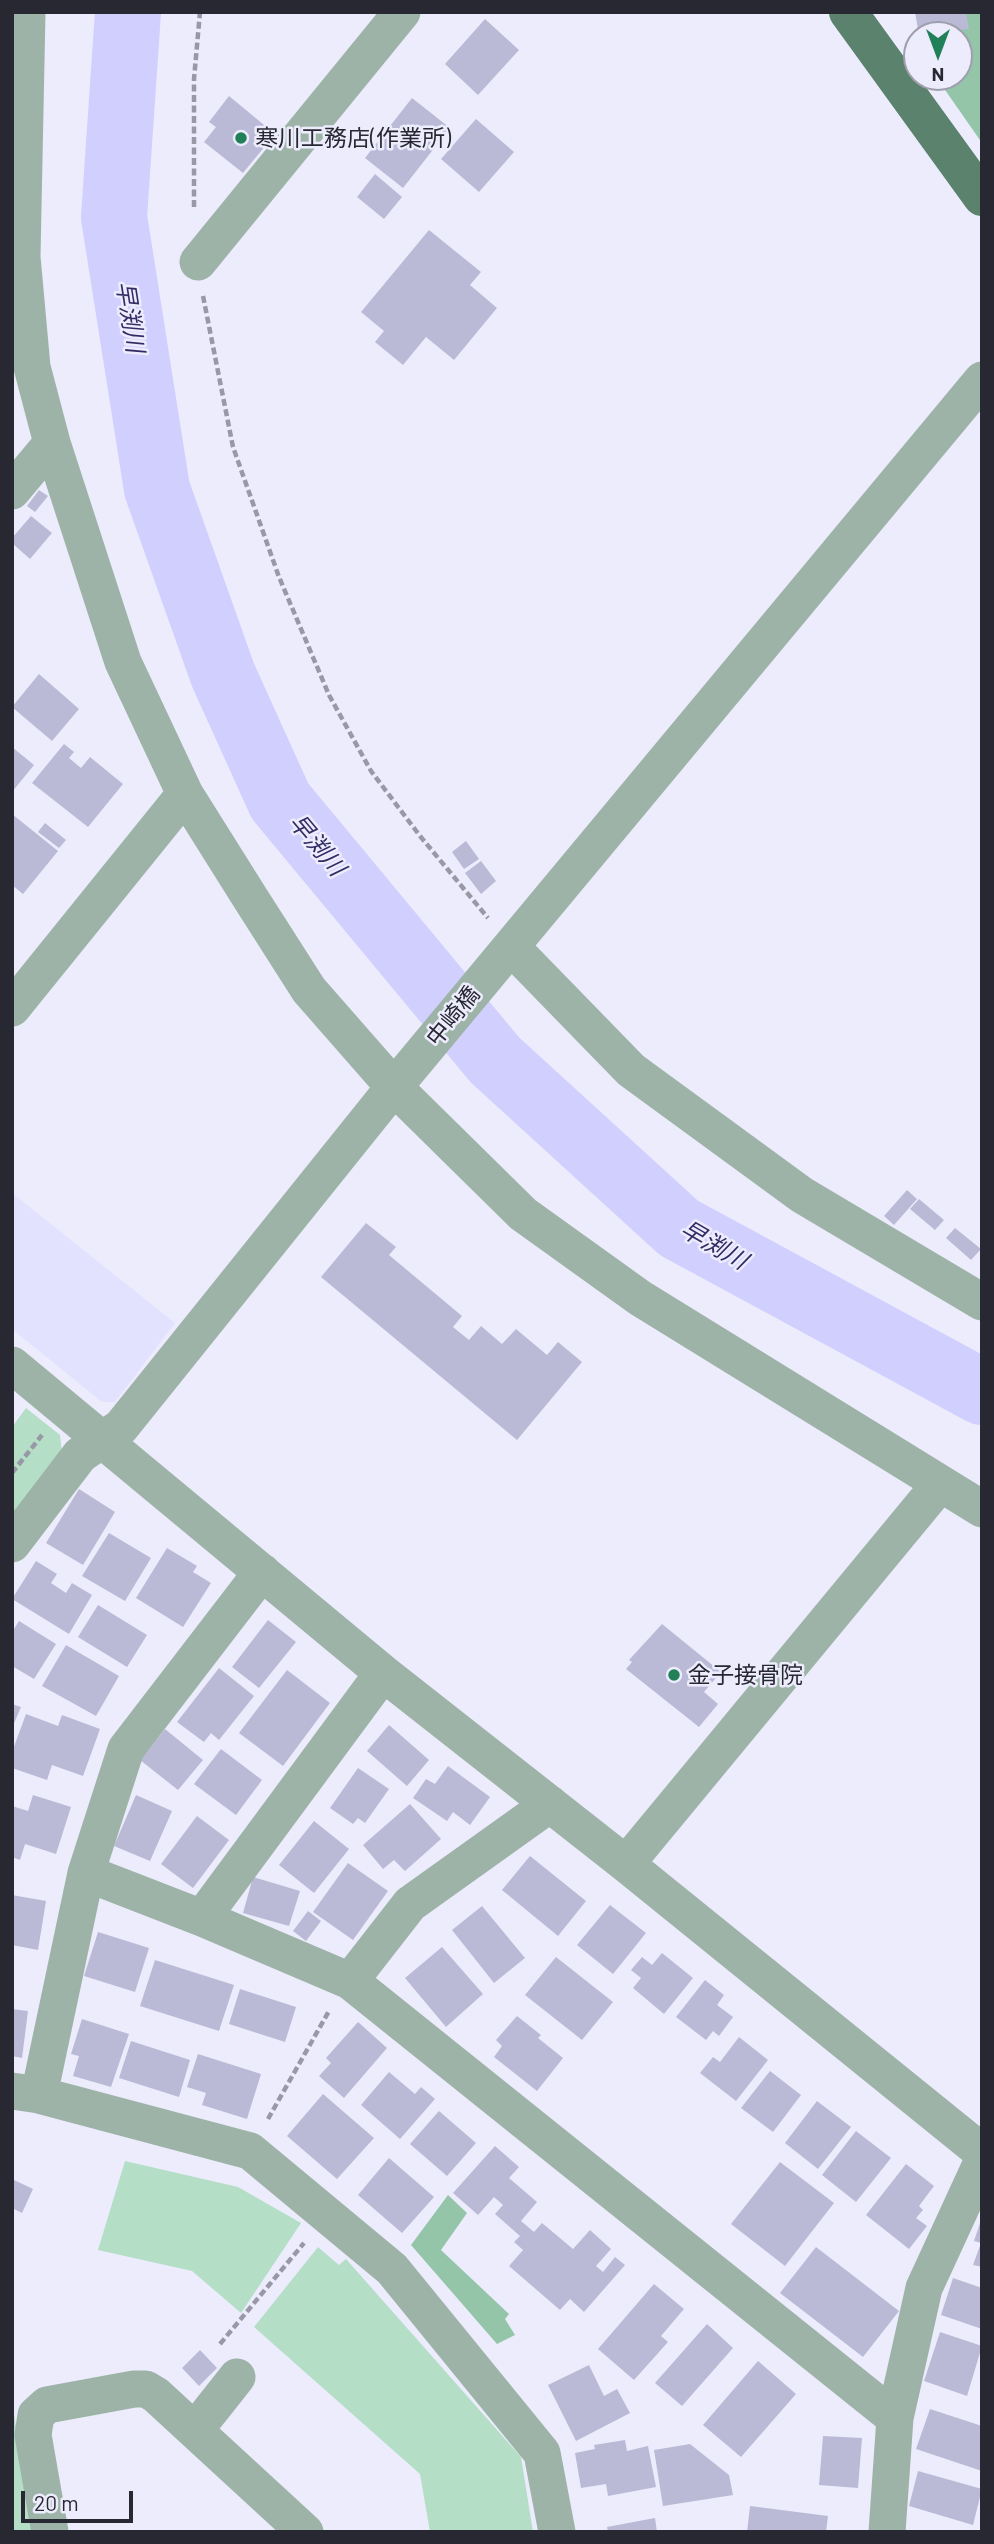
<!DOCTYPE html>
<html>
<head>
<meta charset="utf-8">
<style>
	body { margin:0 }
	#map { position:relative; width:994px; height:2544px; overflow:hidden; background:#ececfd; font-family:Barlow,sans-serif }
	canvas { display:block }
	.frame { position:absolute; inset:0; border:14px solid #282833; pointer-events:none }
	.north { position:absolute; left:903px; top:21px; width:70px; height:70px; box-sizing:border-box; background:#ececfd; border:2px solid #9e9eac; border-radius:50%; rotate:180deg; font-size:19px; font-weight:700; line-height:28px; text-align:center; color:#282833 }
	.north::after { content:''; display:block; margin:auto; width:24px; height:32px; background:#218057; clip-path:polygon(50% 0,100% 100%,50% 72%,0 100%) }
	.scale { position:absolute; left:21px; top:2491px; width:112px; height:32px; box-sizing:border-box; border:4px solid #282833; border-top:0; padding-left:9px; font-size:21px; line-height:24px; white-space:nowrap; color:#282833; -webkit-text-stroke:5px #ececfd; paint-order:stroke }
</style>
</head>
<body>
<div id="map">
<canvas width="994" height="2544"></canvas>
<div class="frame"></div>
<div class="north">N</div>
<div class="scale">20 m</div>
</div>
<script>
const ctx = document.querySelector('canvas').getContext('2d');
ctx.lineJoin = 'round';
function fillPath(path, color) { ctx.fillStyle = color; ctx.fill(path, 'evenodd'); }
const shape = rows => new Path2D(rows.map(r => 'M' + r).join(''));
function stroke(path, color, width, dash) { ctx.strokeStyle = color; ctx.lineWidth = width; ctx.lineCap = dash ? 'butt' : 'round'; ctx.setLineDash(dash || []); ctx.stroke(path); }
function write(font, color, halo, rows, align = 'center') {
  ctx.font = font + ' Barlow,"Noto Sans JP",sans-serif'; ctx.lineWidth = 5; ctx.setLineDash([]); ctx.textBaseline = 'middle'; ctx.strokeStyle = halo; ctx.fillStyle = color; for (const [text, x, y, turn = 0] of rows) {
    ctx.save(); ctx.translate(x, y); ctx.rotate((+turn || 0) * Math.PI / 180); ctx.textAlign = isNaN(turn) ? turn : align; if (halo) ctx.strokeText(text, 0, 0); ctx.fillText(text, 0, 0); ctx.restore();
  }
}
fillPath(shape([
	[12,1193,175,1323,115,1402,102,1402,12,1329]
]), '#e2e2ff');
fillPath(shape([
	[26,1408,60,1435,62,1453,12,1517,12,1427],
	[125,2161,238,2187,301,2223,241,2313,192,2271,98,2250],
	[318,2247,339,2265,346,2259,521,2457,533,2532,430,2532,420,2474,254,2327],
	[12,2402,33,2532,12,2532]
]), '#b4dec6');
fillPath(shape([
	[965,12,982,12,982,143,936,77,959,77,959,35,951,35],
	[448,2195,467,2213,441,2250,509,2314,505,2319,515,2335,497,2344,411,2245]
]), '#94c5a9');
stroke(shape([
	[128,12,114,217,157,489,223,675,280,801,495,1060,679,1228,982,1392]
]), '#d1cffe', 66);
fillPath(shape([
	[915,12,966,12,969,29,919,35],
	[485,19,519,50,478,95,445,64],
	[229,96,275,134,243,173,204,142,216,127,209,122],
	[412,98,450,128,403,188,365,158],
	[476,119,514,152,479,192,441,159],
	[375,174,402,197,384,219,357,197],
	[429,230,481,272,470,285,497,308,454,360,426,337,403,365,375,342,384,331,361,312],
	[39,490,48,496,35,512,27,506],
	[31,516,52,533,30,559,12,543,12,538],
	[39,674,79,709,52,741,12,707],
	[64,744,74,752,69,758,81,768,90,757,123,784,88,827,32,783],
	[12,747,34,765,12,792],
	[12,814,58,851,23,894,12,885],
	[45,823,66,840,59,848,38,832],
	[466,841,479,859,464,869,452,852],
	[481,861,496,881,481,894,465,873],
	[907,1190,917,1199,894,1225,884,1216],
	[919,1199,944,1220,935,1230,910,1209],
	[366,1223,396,1247,389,1255,462,1316,453,1327,469,1340,481,1326,502,1344,516,1329,547,1355,558,1342,582,1362,517,1440,321,1277],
	[955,1228,981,1249,971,1260,946,1238],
	[79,1489,115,1512,83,1565,46,1543],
	[109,1533,151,1558,125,1601,82,1576],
	[167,1548,197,1566,193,1572,211,1583,183,1627,136,1598],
	[36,1561,57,1574,51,1583,66,1593,72,1583,92,1595,69,1634,12,1599],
	[98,1605,147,1635,127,1667,78,1637],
	[268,1620,296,1642,259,1688,232,1667],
	[19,1621,56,1644,34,1679,12,1666,12,1632],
	[662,1624,721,1672,704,1692,718,1704,699,1727,626,1669,632,1662,629,1660],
	[66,1645,119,1676,96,1716,42,1686],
	[219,1668,254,1696,219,1740,211,1733,204,1742,177,1722],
	[287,1670,330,1703,283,1766,239,1733],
	[12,1704,21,1707,12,1728],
	[26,1714,58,1726,62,1715,100,1729,83,1776,52,1765,47,1780,12,1768,12,1752],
	[389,1725,429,1760,407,1786,367,1751],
	[165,1729,203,1760,178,1790,140,1760],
	[221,1749,262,1780,236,1815,194,1784],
	[448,1766,490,1797,470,1825,453,1812,447,1821,413,1798,426,1779,435,1784],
	[358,1768,389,1789,365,1823,358,1818,353,1824,330,1808],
	[33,1795,71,1807,56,1854,25,1844,20,1860,12,1857,12,1806,28,1811],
	[136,1795,172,1811,150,1861,114,1846],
	[410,1804,441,1839,405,1871,394,1860,383,1869,363,1845],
	[197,1816,229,1840,193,1888,161,1864],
	[314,1821,349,1849,314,1893,279,1865],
	[530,1856,586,1901,558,1936,502,1890],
	[348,1863,388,1891,353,1940,313,1912],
	[253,1877,300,1891,289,1926,243,1913],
	[12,1895,46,1901,38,1950,12,1945],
	[610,1905,646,1933,613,1974,577,1945],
	[482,1906,525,1958,494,1983,452,1930],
	[308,1911,321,1921,306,1941,293,1931],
	[98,1932,149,1948,135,1992,84,1976],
	[442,1947,483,1994,446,2027,405,1978],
	[662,1953,693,1978,664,2014,633,1988,641,1978,631,1970,642,1957,652,1965],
	[556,1957,613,2002,582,2040,525,1995],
	[155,1960,234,1985,219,2031,140,2006],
	[705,1980,724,1995,717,2005,733,2017,719,2036,713,2031,706,2040,676,2017],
	[240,1989,296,2007,285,2042,229,2024],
	[12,2009,28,2011,22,2058,12,2056],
	[517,2016,541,2035,538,2038,563,2058,537,2091,494,2057,502,2046,496,2040],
	[82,2019,129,2034,111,2087,73,2076,79,2056,71,2054],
	[358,2022,387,2048,344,2098,319,2076,331,2063,326,2058],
	[739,2037,768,2060,736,2101,700,2073,713,2057,720,2062],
	[131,2041,190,2060,179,2097,119,2078],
	[198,2054,261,2074,247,2119,202,2105,206,2093,187,2087],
	[770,2071,801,2095,773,2132,741,2108],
	[389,2072,415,2094,421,2087,435,2099,400,2139,361,2105],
	[323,2094,374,2138,337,2179,287,2136],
	[817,2101,851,2127,818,2169,785,2143],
	[439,2111,476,2143,447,2176,410,2144],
	[856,2131,891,2158,856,2202,822,2175],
	[495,2146,519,2167,509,2178,537,2202,521,2221,534,2232,542,2223,573,2249,590,2230,611,2249,596,2266,603,2272,615,2257,625,2265,584,2312,570,2299,560,2310,509,2266,523,2250,514,2242,520,2236,495,2214,503,2205,494,2197,478,2215,453,2193],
	[389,2158,434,2197,402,2233,358,2195],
	[780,2162,834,2203,785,2266,731,2224],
	[906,2164,934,2186,919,2206,923,2210,916,2218,927,2226,909,2249,866,2215],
	[12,2179,33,2189,22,2213,12,2208],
	[981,2220,982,2220,982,2267,973,2265,981,2243,974,2241],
	[816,2247,899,2311,863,2357,780,2293],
	[953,2278,982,2288,982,2329,941,2315],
	[654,2284,684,2309,661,2336,668,2342,634,2380,598,2349],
	[707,2324,733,2348,682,2406,655,2383],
	[940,2332,982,2346,967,2396,924,2381],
	[200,2350,217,2368,199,2386,182,2368],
	[758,2361,796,2394,741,2457,703,2425],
	[589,2365,604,2396,617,2389,630,2413,576,2441,548,2385],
	[930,2409,982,2426,982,2471,916,2449],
	[823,2436,862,2438,858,2488,819,2485],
	[625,2440,627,2451,648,2446,656,2487,608,2496,606,2484,581,2488,575,2453,595,2449,594,2445],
	[690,2444,729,2475,733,2495,663,2506,654,2450],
	[918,2471,982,2489,973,2525,909,2506],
	[750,2506,828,2516,826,2532,747,2532],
	[655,2518,657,2532,608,2532,607,2527]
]), '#babad6');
stroke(shape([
	[194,207,194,79,200,12],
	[203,296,233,447,279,577,329,695,371,771,420,836,488,918],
	[12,1473,42,1435],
	[268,2119,329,2011],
	[220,2344,304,2243]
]), '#9898a6', 4.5, [7, 3.5]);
stroke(shape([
	[27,12,22,257,32,367,52,443,123,662,185,794,249,896,309,990,394,1087,523,1214,640,1298,982,1509],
	[198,262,402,12],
	[12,491,52,443],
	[521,957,631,1070,802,1195,982,1302],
	[12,1008,185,794],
	[12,1365,383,1673,626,1864,982,2152],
	[12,1544,80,1455,121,1427,394,1087,982,380],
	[626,1864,940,1484],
	[86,1873,202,1918,350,1981,895,2418],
	[202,1918,383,1673],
	[350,1981,410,1904,550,1804],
	[12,2091,39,2095,250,2151,392,2269,542,2453,557,2532],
	[39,2095,86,1873,126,1749,262,1572],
	[195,2430,237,2377],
	[50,2532,33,2435,36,2415,47,2405,134,2389,146,2389,156,2395,305,2532],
	[887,2532,895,2418,924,2288,982,2162]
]), '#9eb3a7', 37);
stroke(shape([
	[848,12,982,197]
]), '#5b826d', 38);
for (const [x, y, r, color] of [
	[241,138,7,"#218057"],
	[674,1675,7,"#218057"]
]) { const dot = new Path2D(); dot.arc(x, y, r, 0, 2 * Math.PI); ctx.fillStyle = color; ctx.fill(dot); stroke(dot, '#ececfd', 2.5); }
write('23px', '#282833', '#ececfd', [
	["寒川工務店(作業所)",255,138],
	["金子接骨院",688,1675]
], 'left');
write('23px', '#282833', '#ececfd', [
	["中崎橋",453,1016,-51]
]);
write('italic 24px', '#342c64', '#ececfd', [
	["早渕川",130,317,81],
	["早渕川",317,845,50],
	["早渕川",714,1245,30]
]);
</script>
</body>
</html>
